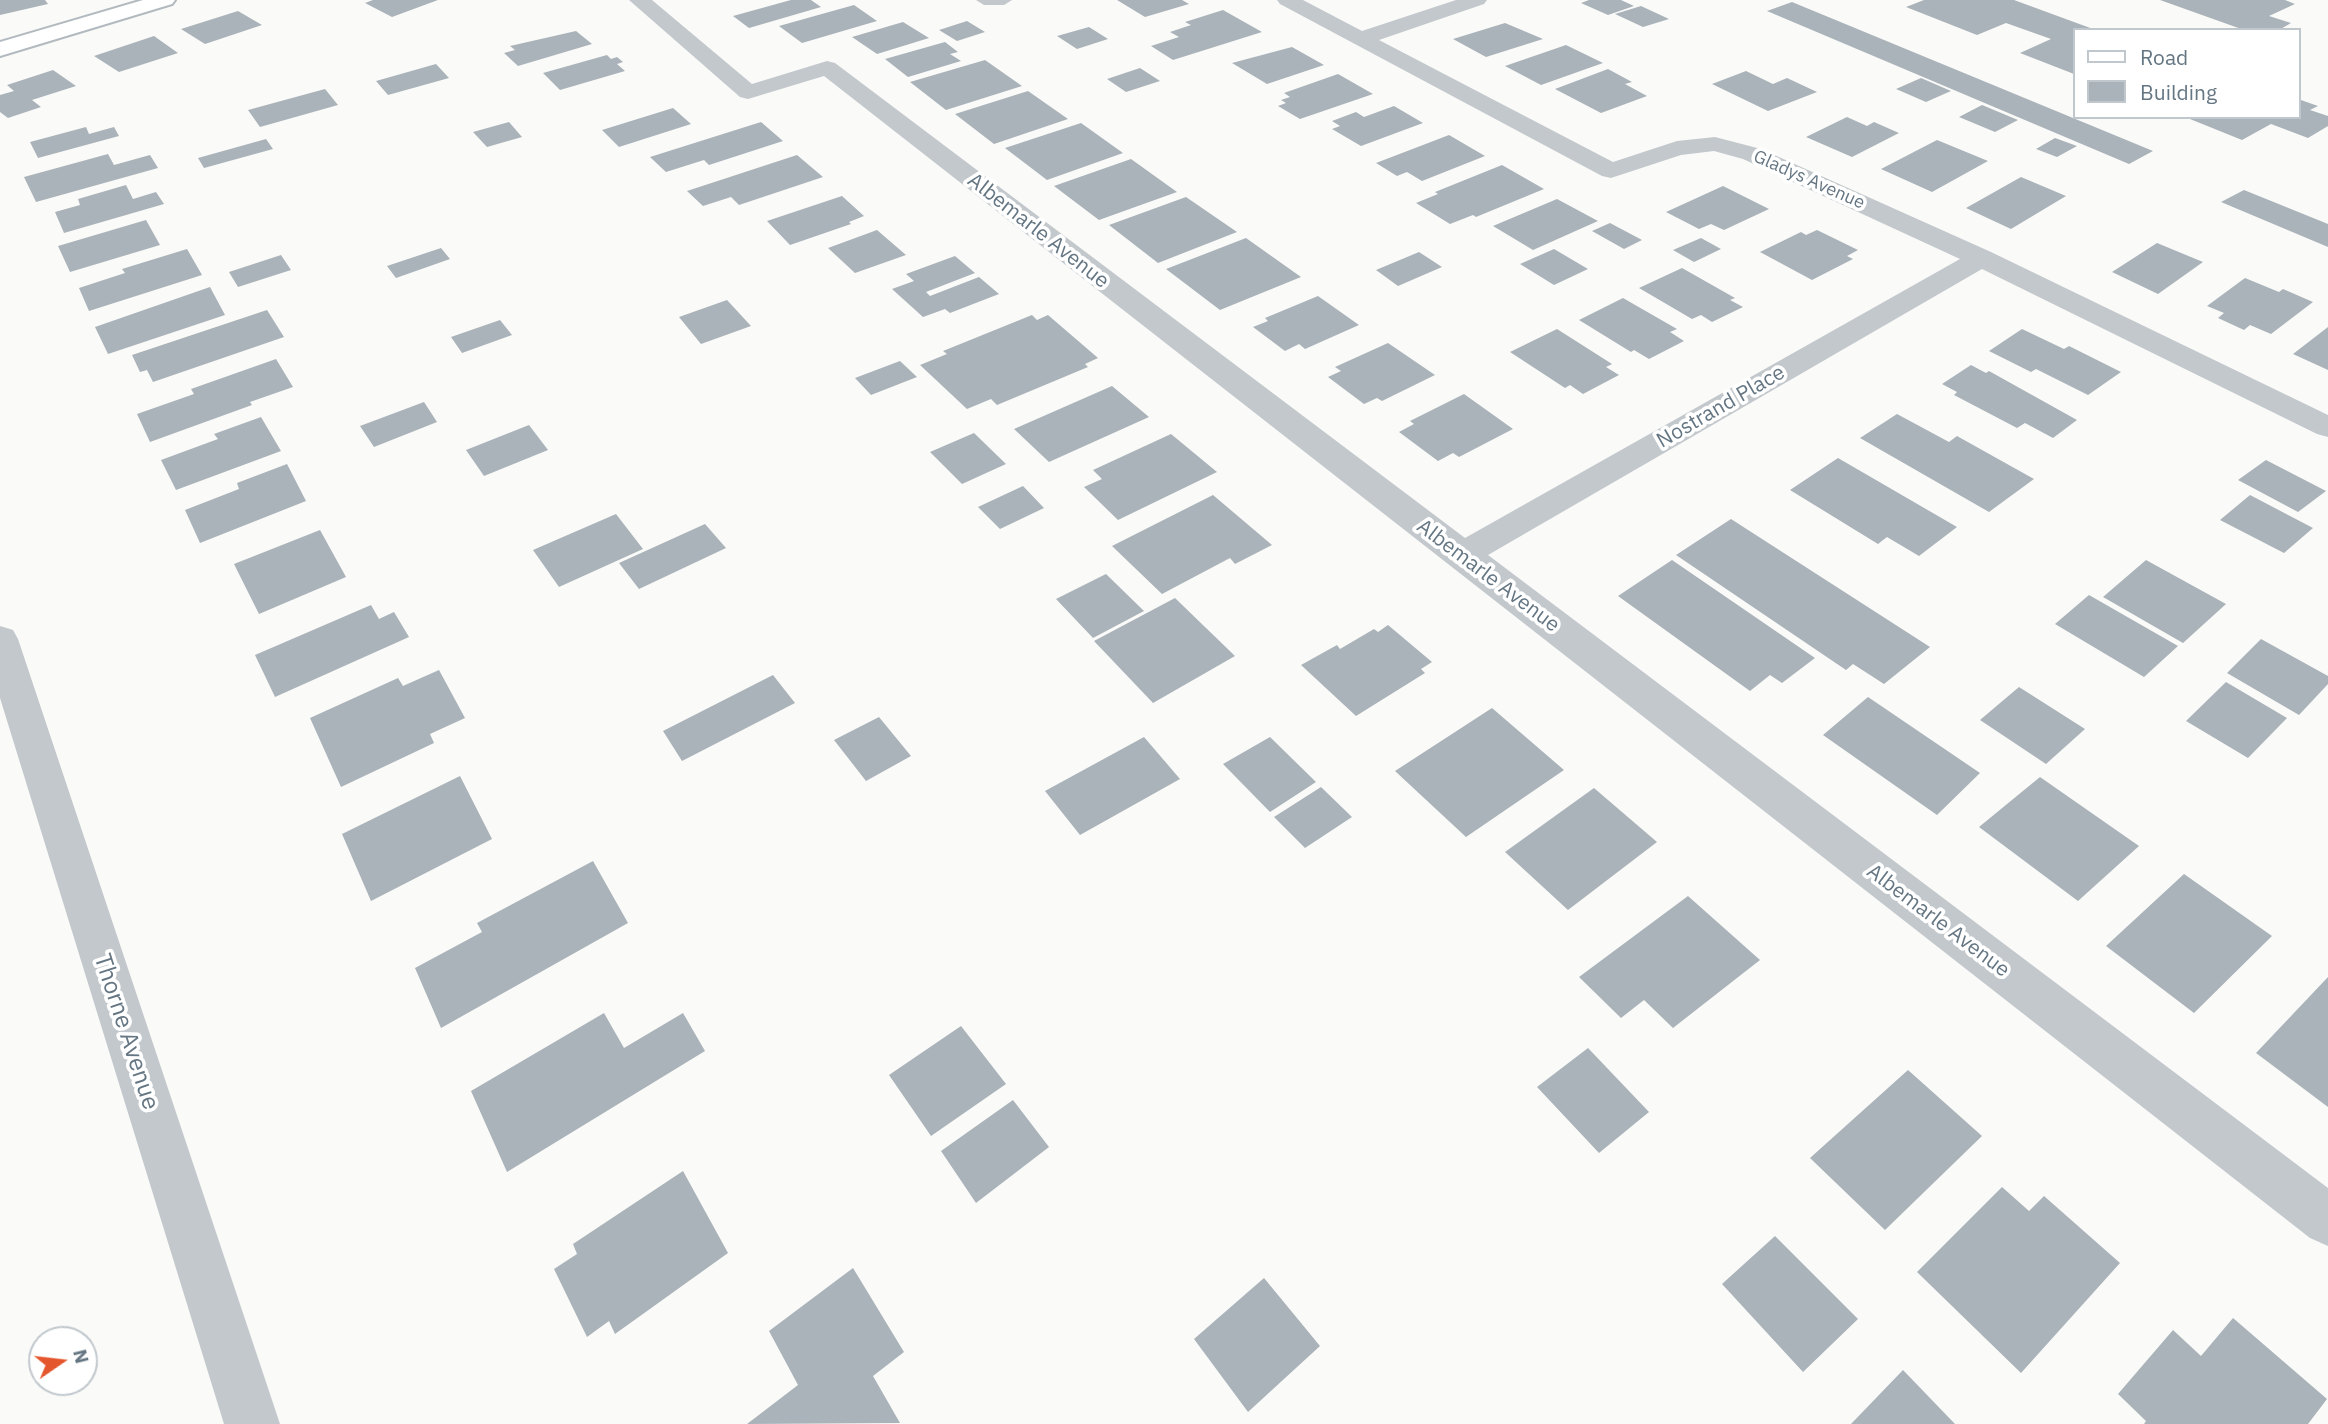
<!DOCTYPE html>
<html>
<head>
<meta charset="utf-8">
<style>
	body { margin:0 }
	#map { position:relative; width:2328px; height:1424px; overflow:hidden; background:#fafaf8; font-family:"IBM Plex Sans",sans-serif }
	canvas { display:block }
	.legend { position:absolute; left:2073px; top:28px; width:228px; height:91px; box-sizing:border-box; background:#fff; border:2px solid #c1c8cd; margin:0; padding:9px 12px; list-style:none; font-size:21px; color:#657683 }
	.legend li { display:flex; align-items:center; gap:14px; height:35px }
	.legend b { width:35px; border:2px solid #c1c8cd }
	.north { position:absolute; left:28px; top:1326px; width:70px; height:70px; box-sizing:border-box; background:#fff; border:2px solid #c1c8cd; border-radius:50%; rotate:76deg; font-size:19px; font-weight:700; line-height:28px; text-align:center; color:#657683 }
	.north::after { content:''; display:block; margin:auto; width:24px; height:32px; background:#e4572e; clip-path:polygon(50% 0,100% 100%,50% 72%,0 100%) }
</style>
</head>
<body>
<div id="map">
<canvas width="2328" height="1424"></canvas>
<ul class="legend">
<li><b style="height:9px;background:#fff"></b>Road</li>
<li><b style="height:19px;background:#aab3b9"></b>Building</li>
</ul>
<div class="north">N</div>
</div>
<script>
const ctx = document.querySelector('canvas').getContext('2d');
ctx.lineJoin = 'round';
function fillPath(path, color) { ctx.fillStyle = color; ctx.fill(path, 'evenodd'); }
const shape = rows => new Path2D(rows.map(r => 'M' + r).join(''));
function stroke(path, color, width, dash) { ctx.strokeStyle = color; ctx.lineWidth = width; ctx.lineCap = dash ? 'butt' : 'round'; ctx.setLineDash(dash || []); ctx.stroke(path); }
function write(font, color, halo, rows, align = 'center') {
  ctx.font = font + ' "IBM Plex Sans",sans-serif'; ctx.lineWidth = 7; ctx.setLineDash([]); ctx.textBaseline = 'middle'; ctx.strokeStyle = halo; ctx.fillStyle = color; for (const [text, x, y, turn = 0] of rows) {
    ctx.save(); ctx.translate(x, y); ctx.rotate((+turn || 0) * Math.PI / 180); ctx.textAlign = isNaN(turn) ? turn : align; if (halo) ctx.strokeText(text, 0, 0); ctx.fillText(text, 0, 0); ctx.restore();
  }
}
fillPath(shape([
	[0,0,45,0,48,4,0,15],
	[373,0,438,0,392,17,365,3],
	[791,0,811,0,821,7,749,28,733,16],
	[1117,0,1182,0,1189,4,1145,17],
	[1589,0,1621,0,1634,6,1608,15,1581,3],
	[1924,0,2014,0,2093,29,2074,30,2074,74,2020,53,2051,39,2006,23,1977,35,1906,7],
	[2160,0,2285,0,2295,4,2269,16,2291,23,2279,30,2244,30],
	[1792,2,2153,151,2129,164,1767,11],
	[854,5,877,21,802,43,779,26],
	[1641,6,1669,19,1643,27,1615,14],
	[1223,10,1262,32,1173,60,1151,46,1179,37,1170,32,1191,25,1185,22],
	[238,11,262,25,205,44,181,29],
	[967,21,985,32,957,41,939,30],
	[903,22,929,38,877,54,852,37],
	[1505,23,1543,39,1486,57,1453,39],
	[1089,27,1108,39,1077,49,1057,36],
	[576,31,592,44,518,66,504,53,515,50,510,46],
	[154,36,178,53,119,72,94,56],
	[945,42,958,52,950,54,961,61,908,77,885,59],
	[1566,45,1603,63,1541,85,1505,66],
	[1292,47,1324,65,1267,84,1232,63],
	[607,55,611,59,617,57,623,62,617,64,625,71,560,90,543,73],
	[985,60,1022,86,946,110,910,82],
	[436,64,449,78,388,95,376,81],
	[1140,68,1160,81,1126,92,1107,79],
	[1608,69,1632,82,1625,84,1647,96,1601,113,1555,89],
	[53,70,76,86,32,100,41,107,8,118,0,112,0,95,14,91,7,85],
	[1746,71,1773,84,1787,78,1817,92,1768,111,1712,84],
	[1338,74,1373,94,1300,119,1278,106,1286,103,1281,100,1290,97,1284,93],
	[1921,78,1951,91,1926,102,1896,89],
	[325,89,338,105,260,127,248,110],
	[1028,91,1068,119,994,144,955,114],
	[2298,99,2318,106,2310,110,2328,116,2328,126,2308,138,2271,124,2242,140,2185,117,2298,117],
	[1982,105,2018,120,1995,132,1959,117],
	[1394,106,1423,123,1361,146,1332,129,1340,126,1332,121,1356,112,1364,117],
	[673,108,691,124,619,147,602,130],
	[1847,117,1867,126,1874,122,1899,133,1852,157,1806,137],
	[509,122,522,137,487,147,473,132],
	[761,122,783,141,709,165,704,160,666,172,650,157],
	[1081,123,1123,153,1047,180,1005,148],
	[86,127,89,134,114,127,119,136,38,158,30,142],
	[1449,135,1485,156,1422,181,1407,172,1397,176,1376,163],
	[2055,138,2077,146,2057,157,2036,149],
	[266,139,273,149,204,168,198,158],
	[1937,140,1988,161,1932,192,1881,169],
	[108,154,114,165,150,155,158,168,36,202,24,177],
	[797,155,823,177,739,205,731,197,703,206,687,191],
	[1131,159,1177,192,1099,220,1054,186],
	[1502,165,1544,189,1476,217,1473,215,1450,224,1416,203,1438,194,1435,192],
	[2021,177,2066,196,2011,229,1966,208],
	[126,185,133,199,156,192,164,204,64,233,55,212,80,205,78,199],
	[1723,186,1769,209,1724,230,1711,224,1699,229,1666,212],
	[2244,190,2328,224,2328,247,2221,202],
	[842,196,864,216,849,222,851,224,790,245,767,221],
	[1186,197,1237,232,1158,263,1109,225],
	[1557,199,1598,221,1533,250,1493,226],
	[146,220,160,245,70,272,58,246],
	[1610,223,1642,240,1624,249,1592,231],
	[877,230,906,255,855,273,828,248],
	[1817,230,1858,250,1847,256,1853,259,1812,280,1760,252,1801,232,1806,235],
	[1246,238,1301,277,1220,310,1166,269],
	[1701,238,1721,249,1694,262,1673,250],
	[2157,243,2203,262,2158,294,2112,272],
	[441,248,450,259,396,278,387,266],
	[187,249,202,275,89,311,79,288,125,273,122,269],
	[1554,249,1588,269,1554,285,1520,264],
	[1419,252,1442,267,1398,286,1376,270],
	[281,255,291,270,238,287,229,272],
	[955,256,975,273,926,292,930,296,979,277,999,294,950,313,945,309,923,317,892,289,914,281,906,274],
	[1682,268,1735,298,1730,300,1743,307,1712,322,1701,315,1692,319,1639,288],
	[2245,278,2279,292,2283,289,2313,302,2271,334,2250,325,2244,330,2218,318,2224,313,2207,306],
	[210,287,225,315,108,354,95,327],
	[1318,296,1359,325,1305,349,1299,344,1285,351,1253,327,1268,321,1265,318],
	[1623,298,1677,329,1670,332,1684,341,1649,359,1634,350,1631,352,1579,320],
	[727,300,751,326,701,344,679,317],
	[267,310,284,337,153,382,147,370,140,372,132,355],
	[1032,315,1037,320,1048,315,1098,358,1085,364,1088,367,997,405,991,399,967,409,920,365,947,354,943,351],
	[500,320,512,335,462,353,451,337],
	[2328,327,2328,370,2293,354],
	[1557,329,1612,364,1606,367,1619,375,1583,394,1570,385,1565,388,1510,352],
	[2022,329,2064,349,2069,346,2121,372,2088,395,2036,369,2031,372,1989,351],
	[1388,343,1435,375,1382,401,1377,398,1364,404,1328,377,1341,371,1335,367],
	[276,359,293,387,250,402,252,405,150,442,137,414,194,394,191,389],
	[900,361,917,377,871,395,855,378],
	[1971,365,1986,373,1989,371,2077,420,2053,438,2025,423,2017,428,1954,395,1957,392,1942,384],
	[1112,386,1149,417,1049,462,1014,429],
	[1464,394,1513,429,1459,457,1453,453,1438,461,1399,432,1414,424,1410,421],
	[424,402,437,422,374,447,360,426],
	[1897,414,1949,442,1957,436,2034,479,1989,512,1860,438],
	[261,417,281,451,176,490,161,460,218,439,214,434],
	[529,425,548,450,484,476,466,450],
	[974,433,1006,464,962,484,930,452],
	[1171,434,1217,472,1118,520,1084,487,1102,479,1093,470],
	[1838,458,1957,527,1919,556,1887,537,1878,544,1790,490],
	[2266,460,2326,491,2298,512,2238,480],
	[287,464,306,501,200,543,185,510,239,489,237,483],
	[1023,486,1044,508,1000,529,978,507],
	[1213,495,1272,545,1235,564,1230,558,1162,594,1112,546],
	[2250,495,2313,528,2284,553,2220,520],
	[616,514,643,549,559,587,533,550],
	[1731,519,1930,647,1884,684,1853,664,1846,670,1676,555],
	[705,524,726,548,639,589,619,563],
	[320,530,346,577,259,614,234,564],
	[1672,560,1815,658,1782,683,1770,675,1750,691,1618,596],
	[2146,560,2226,604,2183,643,2103,597],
	[1106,574,1144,611,1093,638,1056,599],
	[2089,595,2178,646,2144,677,2055,624],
	[1175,598,1235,656,1153,703,1094,641],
	[371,605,379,619,394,612,409,637,275,697,255,655],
	[1388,625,1432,662,1421,669,1425,673,1356,716,1301,665,1337,645,1340,649,1374,629,1378,632],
	[2261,639,2328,676,2328,684,2299,715,2227,673],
	[439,670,465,718,430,734,434,743,341,787,310,718,398,678,403,686],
	[773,675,795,703,682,761,663,731],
	[2226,682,2287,718,2248,758,2186,721],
	[2019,687,2085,729,2046,764,1980,720],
	[1868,697,1980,773,1937,815,1823,735],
	[1492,708,1564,770,1466,837,1395,771],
	[879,717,911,756,866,781,834,740],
	[1144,737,1180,779,1080,835,1045,791],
	[1270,737,1316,782,1270,812,1223,764],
	[460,776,492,839,371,901,342,834],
	[2040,777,2139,846,2078,901,1979,827],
	[1321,787,1352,817,1305,848,1274,817],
	[1594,788,1657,842,1568,910,1505,852],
	[593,861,628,923,441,1028,415,968,482,932,477,923],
	[2184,874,2272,936,2194,1013,2106,946],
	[1688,896,1760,960,1673,1028,1644,1000,1621,1018,1579,977],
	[2328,977,2328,1107,2256,1053],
	[604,1013,624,1048,683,1013,705,1051,507,1172,471,1091],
	[961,1026,1006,1084,931,1136,889,1075],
	[1588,1048,1649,1112,1599,1153,1537,1087],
	[1908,1070,1982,1136,1885,1230,1810,1158],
	[1013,1100,1049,1147,976,1203,941,1151],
	[683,1171,728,1253,615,1334,609,1321,587,1337,554,1269,577,1254,573,1244],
	[2002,1187,2029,1211,2044,1196,2120,1263,2021,1373,1917,1272],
	[1775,1236,1858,1319,1803,1372,1722,1284],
	[853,1268,904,1352,873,1376,900,1423,747,1424,798,1385,769,1331],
	[1264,1278,1320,1346,1248,1412,1194,1339],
	[2233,1318,2327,1399,2308,1424,2144,1424,2146,1421,2118,1394,2173,1330,2201,1356],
	[1903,1370,1955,1424,1851,1424]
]), '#aab3b9');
const secondary = shape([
	[143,0,175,0,172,4,0,56,0,42,143,0]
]);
stroke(secondary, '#b3babf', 4);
fillPath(shape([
	[976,0,1012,0,1004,5,984,5,976,0]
]), '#c3c8cc');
fillPath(shape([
	[629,0,652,0,752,84,827,61,835,63,1465,538,1960,259,1743,159,1714,151,1681,155,1611,178,1602,176,1280,4,1277,0,1303,0,1362,31,1456,0,1487,0,1484,4,1379,40,1613,162,1677,141,1715,137,1761,149,1991,252,2328,415,2328,437,2317,434,1982,269,1488,555,2328,1188,2328,1246,2310,1238,824,76,748,99,740,97,629,0],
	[0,626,13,630,18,639,280,1424,224,1424,0,698,0,626]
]), '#c3c8cc');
fillPath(secondary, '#fff');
write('18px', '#657683', '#fff', [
	["Gladys Avenue",1809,180,24]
]);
write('21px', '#657683', '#fff', [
	["Albemarle Avenue",1038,231,38],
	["Nostrand Place",1721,407,-30],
	["Albemarle Avenue",1488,576,37],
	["Albemarle Avenue",1938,921,37]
]);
write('24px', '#657683', '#fff', [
	["Thorne Avenue",126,1032,72]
]);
</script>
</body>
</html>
